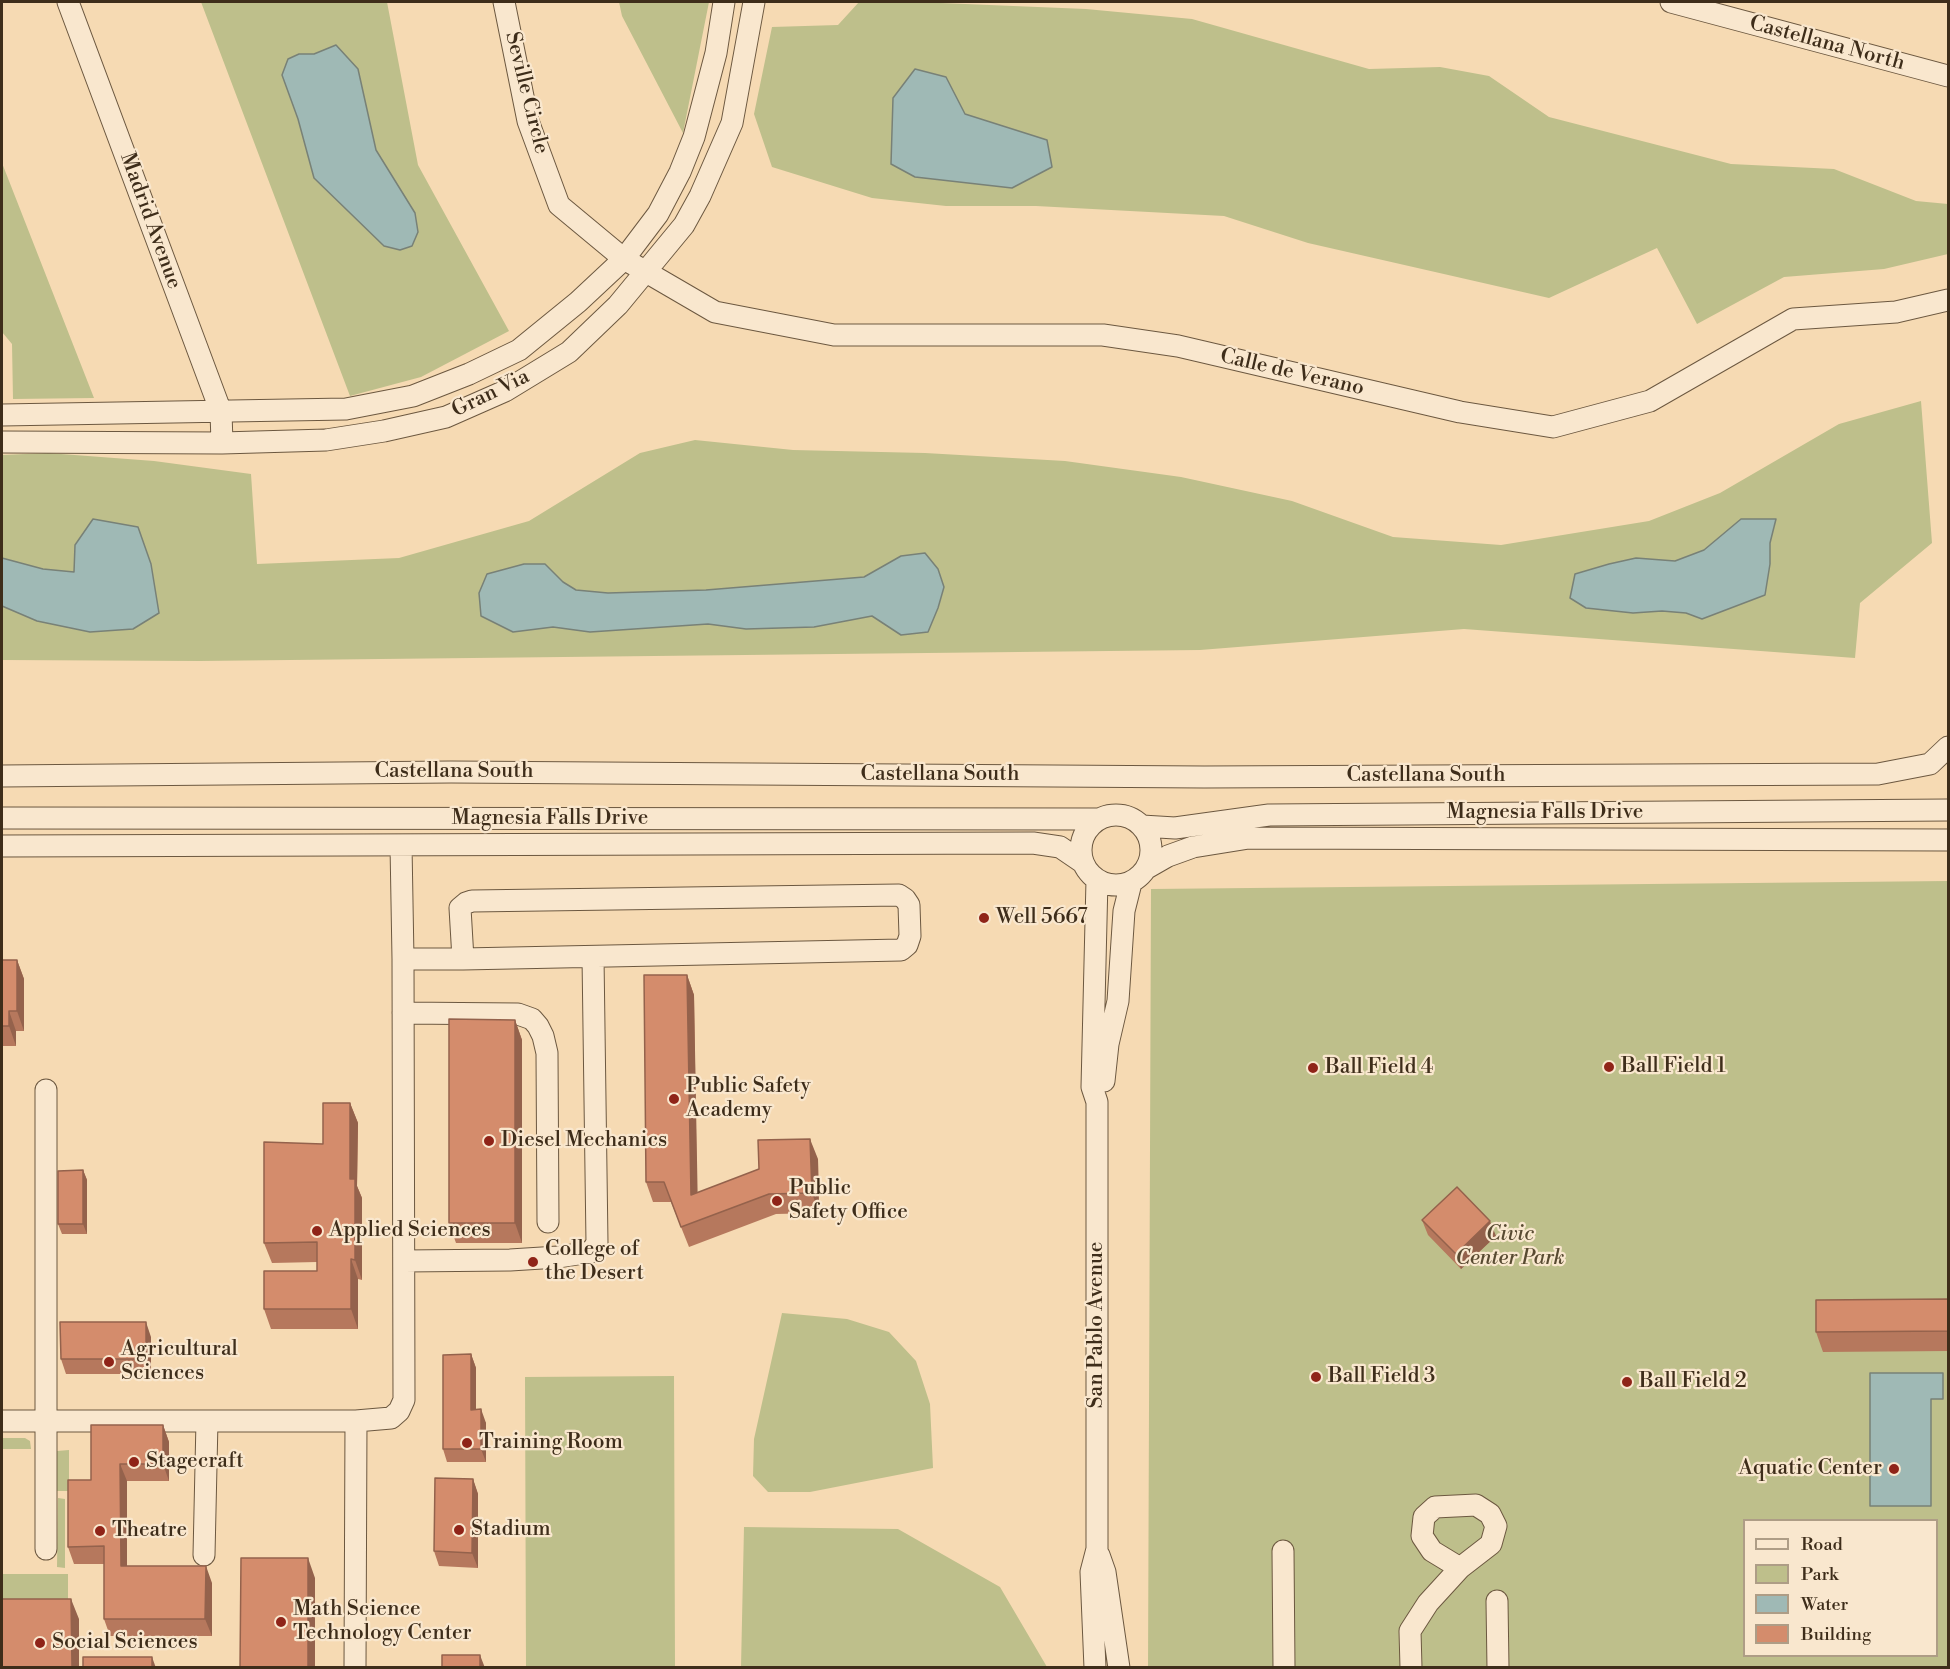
<!DOCTYPE html>
<html>
<head>
<meta charset="utf-8">
<style>
	body { margin:0 }
	#map { position:relative; width:1950px; height:1669px; overflow:hidden; background:#f6dab3; font-family:"Libre Bodoni",serif }
	canvas { display:block }
	.frame { position:absolute; inset:0; border:3px solid #3e2d1a; pointer-events:none }
	.legend { position:absolute; left:1743px; top:1519px; width:195px; height:138px; box-sizing:border-box; background:#f9e7ce; border:2px solid #ae9d86; margin:0; padding:8px 10px; list-style:none; font-size:18px; color:#3e2d1a }
	.legend li { display:flex; align-items:center; gap:12px; height:30px }
	.legend b { width:30px; border:2px solid #ae9d86 }
</style>
</head>
<body>
<div id="map">
<canvas width="1950" height="1669"></canvas>
<div class="frame"></div>
<ul class="legend">
<li><b style="height:8px;background:#f9e7ce"></b>Road</li>
<li><b style="height:16px;background:#bebf8b"></b>Park</li>
<li><b style="height:16px;background:#9fb9b5"></b>Water</li>
<li><b style="height:16px;background:#d48c6c"></b>Building</li>
</ul>
</div>
<script>
const ctx = document.querySelector('canvas').getContext('2d');
ctx.lineJoin = 'round';
function fillPath(path, color) { ctx.fillStyle = color; ctx.fill(path, 'evenodd'); }
const shape = rows => new Path2D(rows.map(r => 'M' + r).join(''));
function stroke(path, color, width, dash) { ctx.strokeStyle = color; ctx.lineWidth = width; ctx.lineCap = dash ? 'butt' : 'round'; ctx.setLineDash(dash || []); ctx.stroke(path); }
function write(font, color, halo, rows, align = 'center') {
  ctx.font = font + ' "Libre Bodoni",serif'; ctx.lineWidth = 4.5; ctx.setLineDash([]); ctx.textBaseline = 'middle'; ctx.strokeStyle = halo; ctx.fillStyle = color; for (const [text, x, y, turn = 0] of rows) {
    ctx.save(); ctx.translate(x, y); ctx.rotate((+turn || 0) * Math.PI / 180); ctx.textAlign = isNaN(turn) ? turn : align; if (halo) ctx.strokeText(text, 0, 0); ctx.fillText(text, 0, 0); ctx.restore();
  }
}
fillPath(shape([
	[201,2,387,2,418,165,509,331,421,377,350,396],
	[619,2,709,2,683,133,622,16],
	[859,2,937,2,941,3,1086,9,1192,19,1369,69,1440,67,1489,76,1549,117,1731,164,1834,169,1916,201,1948,204,1948,254,1884,269,1784,277,1697,324,1657,248,1549,298,1308,243,1224,216,1036,206,946,206,872,198,772,167,754,114,772,27,838,25],
	[2,163,94,398,13,399,12,344,2,332],
	[1921,401,1932,543,1860,603,1855,658,1464,629,1200,650,199,661,2,660,2,455,48,453,154,461,251,474,257,564,399,558,529,521,640,453,695,440,793,450,925,453,1065,461,1181,477,1292,501,1393,537,1501,545,1649,521,1720,493,1839,424],
	[1948,881,1948,1667,1148,1668,1151,889],
	[1744,1520,1936,1520,1936,1656,1744,1656],
	[782,1313,847,1319,889,1332,916,1361,930,1404,933,1468,810,1492,768,1492,753,1476,754,1439],
	[674,1376,675,1667,526,1667,525,1377],
	[2,1438,25,1438,30,1441,31,1449,2,1449],
	[69,1450,69,1491,57,1491,57,1451],
	[58,1498,65,1499,65,1568,57,1567],
	[744,1527,898,1529,1000,1587,1047,1667,741,1667],
	[2,1574,68,1574,68,1619,2,1619]
]), '#bebf8b');
const water = shape([
	[336,45,358,69,376,150,415,213,418,232,412,246,400,250,384,246,314,178,298,119,282,75,288,59,299,54,314,54,336,45],
	[915,69,946,77,965,114,1047,140,1052,167,1012,188,915,177,891,164,893,98,915,69],
	[93,519,138,527,151,564,159,613,133,629,90,632,37,621,2,606,2,558,43,569,74,572,75,545,93,519],
	[1741,519,1776,519,1770,543,1770,564,1765,595,1702,619,1686,613,1662,611,1633,613,1586,608,1570,598,1575,574,1609,564,1636,558,1675,561,1704,550,1741,519],
	[925,553,938,569,944,587,938,608,928,632,901,635,872,616,814,627,746,629,708,624,590,632,553,627,513,632,481,616,479,593,487,574,524,564,545,564,563,582,576,590,608,593,706,590,864,577,901,556,925,553],
	[1870,1373,1943,1373,1943,1399,1931,1399,1931,1506,1870,1506,1870,1373]
]);
fillPath(water, '#9fb9b5');
stroke(water, '#788177', 1.5);
const minor = shape([
	[68,2,221,412,222,443],
	[504,2,528,121,559,205,624,259,715,312,834,335,1103,335,1178,346,1460,412,1553,427,1650,401,1793,319,1896,312,1948,300],
	[1671,2,1948,76],
	[2,415,346,409,413,396,469,374,519,350,578,302,624,259,658,214,680,172,694,137,716,53,724,2],
	[2,442,222,443,326,440,384,431,446,417,505,391,569,352,618,305,684,225,700,196,732,123,754,2],
	[2,776,451,772,1204,777,1878,774,1930,764,1948,747],
	'1081 850a35 35 0 1 1 70 0a35 35 0 1 1-70 0Z',
	[2,818,1099,819],
	[1142,826,1175,828,1269,815,1948,810],
	[401,845,403,959,463,959,901,950,907,945,910,936,909,905,905,899,899,895,472,901,466,903,460,908,463,959],
	[2,846,1033,843,1060,847,1082,862],
	[1147,868,1168,856,1193,847,1249,838,1948,840],
	[403,1013,518,1014,532,1019,538,1026,543,1036,547,1053,548,1222],
	[1104,1081,1108,1044,1118,1001,1124,911,1131,883],
	[46,1090,46,1549],
	[404,1261,510,1260,558,1257,591,1252,597,1243,593,957],
	[2,1421,356,1421,355,1668],
	[356,1421,391,1418,399,1411,404,1400,403,959],
	[1283,1551,1284,1668],
	[204,1555,207,1421],
	[1099,1555,1105,1572,1119,1668],
	[1497,1601,1498,1668],
	[1095,1668,1091,1572,1097,1549,1097,1102,1092,1087,1097,880],
	[1411,1668,1410,1631,1428,1603,1460,1568,1432,1551,1422,1536,1424,1517,1435,1507,1476,1505,1490,1514,1496,1526,1491,1544,1460,1568]
]);
stroke(minor, '#6c5840', 23);
stroke(minor, '#f9e7ce', 21);
fillPath(shape([
	[2,960,17,960,24,979,24,1031,16,1031,16,1046,2,1046],
	[687,975,694,995,697,1193,818,1159,819,1213,776,1214,689,1247,671,1202,653,1202,646,1182],
	[515,1020,522,1040,522,1243,456,1243,449,1223],
	[350,1103,358,1123,357,1186,362,1198,362,1280,358,1279,358,1329,271,1329,264,1309,317,1271,317,1262,272,1263,264,1243,323,1144],
	[83,1170,87,1180,87,1234,62,1234,58,1224],
	[1422,1220,1496,1236,1461,1269,1428,1235],
	[1948,1299,1948,1351,1823,1352,1816,1332],
	[151,1337,151,1374,66,1374,61,1359],
	[471,1354,476,1368,476,1410,486,1423,486,1462,447,1462,443,1449],
	[163,1425,169,1442,169,1481,127,1481,127,1566,212,1583,212,1636,110,1636,104,1619,104,1564,74,1564,68,1547,91,1480],
	[473,1479,478,1494,478,1568,439,1566,434,1551]
]), '#b6785d');
fillPath(shape([
	[17,960,24,979,24,1031,17,1011],
	[687,975,694,995,698,1215,691,1195],
	[9,1011,16,1031,16,1046,9,1026],
	[515,1020,522,1040,522,1243,515,1223],
	[350,1103,358,1123,357,1186,362,1198,362,1280,355,1260,350,1179],
	[810,1139,818,1159,819,1213,812,1193],
	[83,1170,87,1180,87,1234,83,1224],
	[1490,1221,1496,1236,1461,1269,1456,1254],
	[351,1259,358,1279,358,1329,351,1309],
	[146,1322,151,1337,151,1374,146,1359],
	[471,1354,476,1368,476,1423,471,1410],
	[481,1409,486,1423,486,1462,481,1449],
	[163,1425,169,1442,169,1481,163,1464],
	[120,1464,127,1481,127,1583,121,1566],
	[473,1479,478,1494,478,1568,472,1553],
	[308,1558,315,1578,315,1668,308,1668],
	[206,1566,212,1583,212,1636,205,1619],
	[71,1599,79,1619,79,1668,72,1668],
	[480,1655,485,1668,480,1668],
	[152,1657,156,1668,152,1668]
]), '#94624c');
const building = shape([
	[2,960,17,960,17,1011,9,1011,9,1026,2,1026,2,960],
	[644,975,687,975,691,1195,759,1169,758,1140,810,1139,812,1193,769,1194,681,1227,664,1182,646,1182,644,975],
	[449,1019,515,1020,515,1223,449,1223,449,1019],
	[323,1103,350,1103,350,1179,355,1179,355,1260,351,1259,351,1309,264,1309,264,1271,317,1271,317,1242,264,1243,264,1142,323,1144,323,1103],
	[83,1170,83,1224,58,1224,58,1171,83,1170],
	[1457,1187,1490,1221,1456,1254,1422,1220,1457,1187],
	[1948,1299,1948,1331,1816,1332,1816,1300,1948,1299],
	[60,1322,146,1322,146,1359,61,1359,60,1322],
	[471,1354,471,1410,481,1409,481,1449,443,1449,443,1355,471,1354],
	[91,1425,163,1425,163,1464,120,1464,121,1566,206,1566,205,1619,104,1619,104,1546,68,1547,68,1480,91,1480,91,1425],
	[435,1478,473,1479,472,1553,434,1551,435,1478],
	[241,1558,308,1558,308,1668,240,1668,241,1558],
	[2,1599,71,1599,72,1668,2,1668,2,1599],
	[442,1655,480,1655,480,1668,442,1668,442,1655],
	[83,1657,152,1657,152,1668,83,1668,83,1657]
]);
fillPath(building, '#d48c6c');
stroke(building, '#94624c', 1.5);
for (const [x, y, r, color] of [
	[984,918,6,"#8f2418"],
	[1609,1067,6,"#8f2418"],
	[1313,1068,6,"#8f2418"],
	[674,1099,6,"#8f2418"],
	[489,1141,6,"#8f2418"],
	[777,1201,6,"#8f2418"],
	[317,1231,6,"#8f2418"],
	[533,1262,6,"#8f2418"],
	[109,1362,6,"#8f2418"],
	[1316,1377,6,"#8f2418"],
	[1627,1382,6,"#8f2418"],
	[467,1443,6,"#8f2418"],
	[134,1462,6,"#8f2418"],
	[1894,1469,6,"#8f2418"],
	[459,1530,6,"#8f2418"],
	[100,1531,6,"#8f2418"],
	[281,1622,6,"#8f2418"],
	[40,1643,6,"#8f2418"]
]) { const dot = new Path2D(); dot.arc(x, y, r, 0, 2 * Math.PI); ctx.fillStyle = color; ctx.fill(dot); stroke(dot, '#f9e7ce', 2); }
write('21px', '#3e2d1a', '#f9e7ce', [
	["Castellana North",1827,44,15],
	["Seville Circle",526,93,76],
	["Madrid Avenue",150,221,70],
	["Calle de Verano",1292,373,13],
	["Gran Via",491,394,-26],
	["Castellana South",454,772],
	["Castellana South",940,775],
	["Castellana South",1426,776],
	["Magnesia Falls Drive",1545,813],
	["Magnesia Falls Drive",550,819],
	["San Pablo Avenue",1097,1325,-90]
]);
write('21px', '#3e2d1a', '#f9e7ce', [
	["Well 5667",996,918],
	["Ball Field 1",1621,1067],
	["Ball Field 4",1325,1068],
	["Public Safety",686,1087],
	["Academy",686,1111],
	["Diesel Mechanics",501,1141],
	["Public",789,1189],
	["Safety Office",789,1213],
	["Applied Sciences",329,1231],
	["College of",545,1250],
	["the Desert",545,1274],
	["Agricultural",121,1350],
	["Sciences",121,1374],
	["Ball Field 3",1328,1377],
	["Ball Field 2",1639,1382],
	["Training Room",479,1443],
	["Stagecraft",146,1462],
	["Aquatic Center",1882,1469,"right"],
	["Stadium",471,1530],
	["Theatre",112,1531],
	["Math Science",293,1610],
	["Technology Center",293,1634],
	["Social Sciences",52,1643]
], 'left');
write('italic 21px', '#584a31', '#f9e7ce', [
	["Civic",1510,1235],
	["Center Park",1510,1259]
]);
</script>
</body>
</html>
